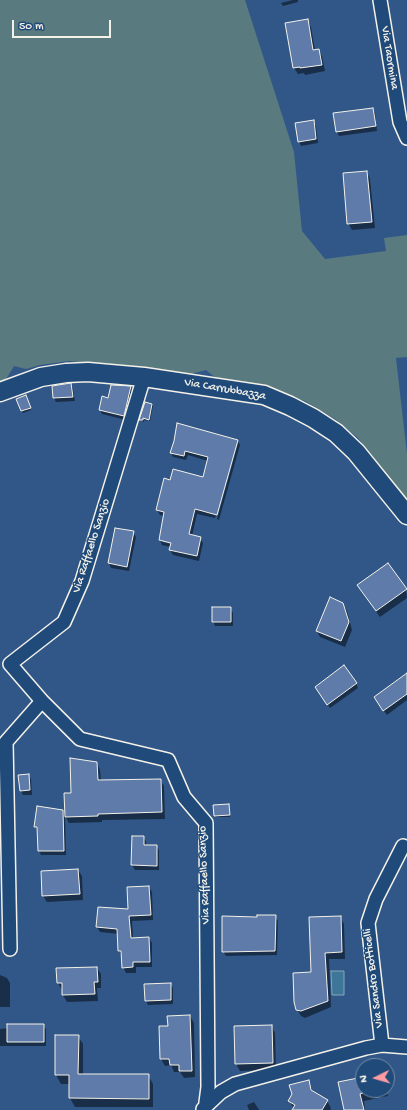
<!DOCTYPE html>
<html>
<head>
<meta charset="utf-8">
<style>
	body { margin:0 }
	#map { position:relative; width:407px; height:1110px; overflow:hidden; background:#305787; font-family:"Gochi Hand",sans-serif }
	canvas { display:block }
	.north { position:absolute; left:355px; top:1058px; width:40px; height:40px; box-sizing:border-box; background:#1f4a7a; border:1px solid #748da6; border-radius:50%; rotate:265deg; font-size:11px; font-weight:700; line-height:16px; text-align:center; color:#f4f1e8 }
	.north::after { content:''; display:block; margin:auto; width:14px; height:18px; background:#ff9aa2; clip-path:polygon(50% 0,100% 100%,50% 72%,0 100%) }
	.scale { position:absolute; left:12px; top:20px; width:99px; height:18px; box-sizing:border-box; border:2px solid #f4f1e8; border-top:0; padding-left:5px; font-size:12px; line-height:14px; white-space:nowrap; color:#f4f1e8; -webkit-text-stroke:3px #1f4a7a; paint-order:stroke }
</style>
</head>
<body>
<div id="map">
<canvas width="407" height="1110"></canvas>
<div class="north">N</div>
<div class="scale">50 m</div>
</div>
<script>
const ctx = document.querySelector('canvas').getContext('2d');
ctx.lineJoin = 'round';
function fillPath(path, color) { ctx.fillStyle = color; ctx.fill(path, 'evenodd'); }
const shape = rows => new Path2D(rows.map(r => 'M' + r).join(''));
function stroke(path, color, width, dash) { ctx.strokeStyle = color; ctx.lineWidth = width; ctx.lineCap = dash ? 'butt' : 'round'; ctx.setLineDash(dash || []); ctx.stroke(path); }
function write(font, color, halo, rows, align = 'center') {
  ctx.font = font + ' "Gochi Hand",sans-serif'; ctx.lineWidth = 3; ctx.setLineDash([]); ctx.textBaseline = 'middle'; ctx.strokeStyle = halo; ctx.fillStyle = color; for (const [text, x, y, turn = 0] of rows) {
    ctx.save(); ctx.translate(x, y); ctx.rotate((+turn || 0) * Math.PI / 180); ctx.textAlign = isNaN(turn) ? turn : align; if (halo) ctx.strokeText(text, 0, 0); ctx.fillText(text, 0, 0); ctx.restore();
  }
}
fillPath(shape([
	[0,0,245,0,294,152,302,231,325,259,386,251,384,238,407,235,407,357,396,358,407,454,407,500,358,438,335,419,305,401,278,392,216,378,206,370,191,374,69,361,40,365,26,369,14,366,5,381,0,383]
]), '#597a7f');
const water = shape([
	[331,971,344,971,344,995,332,995,331,971]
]);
fillPath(water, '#3e7699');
stroke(water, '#87a7b9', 1);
fillPath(shape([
	[293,0,298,0,298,2,283,6,281,3],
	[307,20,311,27,315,50,318,50,322,56,325,71,305,75,304,73,298,74,294,68],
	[372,109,375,113,377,131,339,136,337,132,334,114],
	[313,121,316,126,318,143,301,146,299,141],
	[367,172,370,179,375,228,352,230,348,223],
	[71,384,73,389,75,401,56,402,54,398,53,387],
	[130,387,133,392,126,420,102,414,100,410],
	[27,398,31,410,23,413,17,400],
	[152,404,153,406,150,421,144,420,144,422,142,421,141,419],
	[237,440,240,445,219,520,217,519,238,443,236,443,215,518,197,514,192,536,200,538,203,543,199,561,173,555,170,550,171,547,162,545,160,540,165,516,160,515,157,510,171,481,204,478,208,461,188,455,186,460,173,457,171,453],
	[162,540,176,543,175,545,162,542],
	[116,529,133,532,136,537,129,571,111,568,109,563],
	[406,589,407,598,380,617,362,592],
	[343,604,347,611,352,630,345,647,320,637,317,631],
	[230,608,233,613,233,626,215,626,213,621],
	[407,675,407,700,387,715,377,702],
	[356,683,358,688,330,708,318,692],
	[97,763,100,770,101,781,160,780,164,786,165,819,102,820,102,822,69,823,65,816,66,855,41,855,39,851,38,831,35,826,63,811,66,816,72,794],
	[28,775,31,779,32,795,23,795,21,791,19,776],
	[229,805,230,817,216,817,215,815],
	[133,837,143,837,146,841,146,846,156,846,159,850,159,870,135,870,132,865],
	[78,870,82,876,83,900,47,902,43,896],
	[149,887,152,892,153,920,132,921,133,938,149,938,152,943,152,967,136,967,136,973,126,973,123,967,122,956,119,951,119,934,100,932,97,927,129,910],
	[275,916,278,921,277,955,226,956,223,951,223,917],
	[340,917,344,924,345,959,329,959,331,1007,305,1018,301,1016,297,1009,312,973],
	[97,968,101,974,101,988,97,988,98,1001,67,1002,63,995,63,990,62,990,58,983],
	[0,975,7,978,10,983,10,1007,0,1007],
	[170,984,173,988,173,1004,148,1005,146,1001],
	[190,1016,194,1023,195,1077,184,1078,180,1072,174,1072,171,1065,165,1066,161,1059,169,1027],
	[43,1025,46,1029,46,1046,0,1046,0,1029],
	[271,1026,275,1033,276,1070,240,1071,236,1064],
	[56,1036,78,1036,83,1044,83,1075,148,1075,153,1084,153,1107,75,1107,70,1098,70,1084,61,1084,56,1075],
	[363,1073,363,1090,386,1090,388,1096,364,1101,365,1110,345,1110,358,1079,357,1074],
	[308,1081,313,1092,327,1101,331,1108,330,1110,293,1110,294,1108,289,1101],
	[254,1102,259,1110,249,1110,247,1105]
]), '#0007');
const building = shape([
	[308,19,313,50,319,49,322,65,300,68,300,67,293,68,285,23,308,19],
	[373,108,376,126,336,132,333,113,373,108],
	[314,120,316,139,298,142,295,123,314,120],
	[367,171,372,222,347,224,343,173,367,171],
	[71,383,73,397,53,398,52,386,71,383],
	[111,385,131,386,124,416,99,410,102,396,108,398,111,385],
	[26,395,31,408,21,411,16,399,26,395],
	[145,402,152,404,149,420,143,418,143,420,139,420,145,402],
	[177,423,238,440,217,515,195,509,189,534,201,537,197,556,169,550,171,543,159,540,164,512,156,510,164,478,170,480,173,469,203,477,208,457,185,451,184,456,170,453,174,441,177,423],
	[115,528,134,531,127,567,108,563,115,528],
	[388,563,407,589,376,611,357,585,388,563],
	[330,597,343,603,349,622,341,641,316,631,330,597],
	[212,607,231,607,231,622,212,622,212,607],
	[344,665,357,683,327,705,315,687,344,665],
	[407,673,407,694,383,711,374,697,407,673],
	[70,758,97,762,98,780,161,779,162,812,98,814,98,816,65,817,64,793,71,793,70,758],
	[29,774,30,790,20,791,18,775,29,774],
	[229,804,230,815,214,816,213,805,229,804],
	[37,806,63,810,64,851,38,851,37,827,34,827,37,806],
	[132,836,144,836,144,845,157,845,157,866,131,865,132,836],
	[78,869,80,894,42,896,41,871,78,869],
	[149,886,151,915,129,916,131,938,149,937,150,962,133,962,133,967,122,968,121,951,118,951,117,929,96,927,98,907,128,909,127,887,149,886],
	[257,915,276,915,275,951,222,952,222,916,257,917,257,915],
	[341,916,342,952,325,953,328,1001,301,1011,296,1010,294,1002,293,973,311,972,309,917,341,916],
	[97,967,98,982,94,982,95,994,62,995,62,983,57,983,56,968,97,967],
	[171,983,171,1000,145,1001,144,984,171,983],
	[190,1015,192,1071,179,1071,179,1065,170,1065,169,1059,160,1059,159,1026,168,1026,167,1016,190,1015],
	[7,1024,44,1024,44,1042,7,1042,7,1024],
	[272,1025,273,1063,235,1064,234,1026,272,1025],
	[55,1035,79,1035,78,1074,149,1074,149,1099,69,1098,69,1075,55,1075,55,1035],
	[363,1077,363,1093,360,1094,364,1110,344,1110,338,1082,363,1077],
	[309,1080,311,1090,328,1100,322,1110,292,1110,295,1105,288,1101,292,1094,289,1085,309,1080]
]);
fillPath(building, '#5f7ba9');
stroke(building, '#f4f1e8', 1);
const street = shape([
	[380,0,400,122,407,138],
	[144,377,82,581,64,622,10,664,42,701,80,739,168,760,184,797,206,823,208,1087,205,1110],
	[10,949,6,742,42,701],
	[382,1045,368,923,376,899,403,846],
	[203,1109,221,1092,235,1084,366,1048,382,1045,407,1047]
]);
const secondary = shape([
	[0,392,41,377,66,373,88,372,144,377,264,395,290,406,313,418,336,433,356,452,407,515]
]);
stroke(street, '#f4f1e8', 16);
stroke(secondary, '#f4f1e8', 21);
stroke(street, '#1f4a7a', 13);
stroke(secondary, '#1f4a7a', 18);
write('12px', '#f4f1e8', '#1f4a7a', [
	["Via Taormina",389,58,81],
	["Via Carrubbazza",225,390,10],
	["Via Raffaello Sanzio",92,546,-72],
	["Via Raffaello Sanzio",205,875,-92],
	["Via Sandro Botticelli",374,978,-97]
]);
</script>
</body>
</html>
